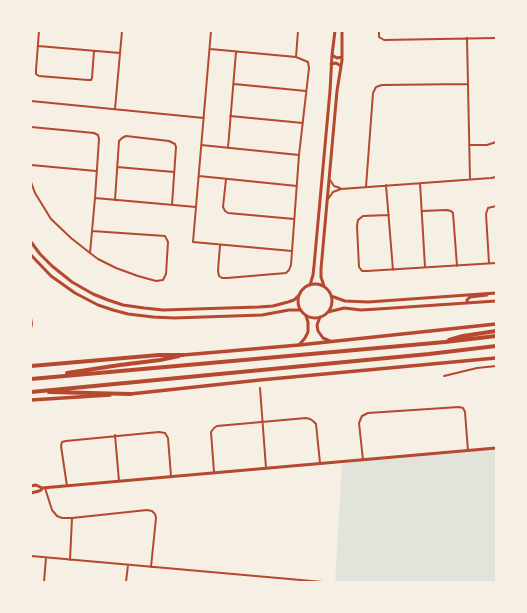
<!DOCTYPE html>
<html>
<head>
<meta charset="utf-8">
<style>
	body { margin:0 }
	#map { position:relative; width:527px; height:613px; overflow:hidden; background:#f6efe4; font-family:"Noto Sans",sans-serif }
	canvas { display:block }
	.frame { position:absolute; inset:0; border:32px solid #f6efe4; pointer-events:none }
</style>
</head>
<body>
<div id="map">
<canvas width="527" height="613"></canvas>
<div class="frame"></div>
</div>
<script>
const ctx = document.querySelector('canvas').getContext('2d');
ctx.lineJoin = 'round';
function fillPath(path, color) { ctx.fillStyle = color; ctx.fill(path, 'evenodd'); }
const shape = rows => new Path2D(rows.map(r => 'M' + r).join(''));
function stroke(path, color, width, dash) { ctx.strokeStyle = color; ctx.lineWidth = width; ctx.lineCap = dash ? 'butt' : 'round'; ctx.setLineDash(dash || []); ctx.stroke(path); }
fillPath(shape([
	[496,448,496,582,335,582,342,464,363,460]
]), '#e2e4dc');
stroke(shape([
	[39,31,36,70,36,74,39,76,88,80,91,80,92,78,94,51],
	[211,31,193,242,292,251],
	[379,31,379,37,384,40,496,38],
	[467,38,470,179],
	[38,46,120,53],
	[210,49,296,57,308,62,309,68,299,155,291,265,289,270,286,273,227,278,222,278,219,276,218,271,220,245],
	[296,57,298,31],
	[234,84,306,91],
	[31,101,204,118],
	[115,109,122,31],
	[230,116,303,123],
	[31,127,94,133,98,135,99,139,95,198,90,253],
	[201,145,299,155],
	[469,145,487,145,496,142],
	[228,148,236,52],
	[31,165,96,171],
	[117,167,174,172],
	[199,176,297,186],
	[226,179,223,207,225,211,228,213,294,219],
	[330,180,334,186,340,188],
	[31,182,35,193,51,219,71,238,90,253,98,259,116,268,138,276,156,281,163,280,166,274,168,242,165,236,92,231],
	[420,183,425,267],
	[386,185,393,270],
	[366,187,373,93,376,87,382,85,468,84],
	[95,198,196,207],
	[328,199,333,192,341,189,491,178,496,177],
	[115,200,119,141,122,138,126,136,169,141,175,144,176,147,172,205],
	[422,211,447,210,451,211,453,213,457,266],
	[389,215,363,216,358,220,357,226,359,267,362,271,367,271,496,263],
	[489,263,486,214,488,208,496,206],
	[31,318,32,324,31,328],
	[444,376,477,368,496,366],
	[260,388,266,468],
	[115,435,119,481],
	[363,460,359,423,362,416,368,413,459,407,463,408,465,412,468,451],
	[214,472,211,432,214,428,217,426,306,418,310,419,313,421,316,424,320,463],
	[67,486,61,446,62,442,66,441,159,432,165,433,168,438,171,476],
	[45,488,52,510,57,516,62,518,72,518,147,510,152,511,155,514,156,518,151,567],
	[31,556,323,582],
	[70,560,72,518],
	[44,582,46,558],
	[126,582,128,565]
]), '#b5482f', 2);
stroke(shape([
	[332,55,337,58,342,57],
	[331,64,336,63,341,66],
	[31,242,40,254,52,266,72,282,93,294,108,300,123,305,144,308,163,310,259,307,273,306,288,302,294,300,300,294],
	[31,255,51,276,75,293,98,305,113,310,128,314,153,317,174,318,262,315,289,310,301,310],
	'298 301a17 17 0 1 1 34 0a17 17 0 1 1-34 0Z',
	[310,285,313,275,314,266,330,91,332,55,335,31],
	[324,286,321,277,321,269,337,91,342,60,342,31],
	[331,296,345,301,368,302,496,293],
	[467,302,467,300,470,297,487,295],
	[328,312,344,308,361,310,378,309,496,301],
	[320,317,317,325,318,331,323,338,330,341],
	[299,345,305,338,308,332,308,322,306,316],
	[31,486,36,485,42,488,496,448],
	[31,493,39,491,41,490,42,488]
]), '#b5482f', 3);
stroke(shape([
	[183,355,299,345,496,324],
	[130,394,260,380,496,358],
	[31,400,110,395]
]), '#b5482f', 3.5);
stroke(shape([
	[449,340,463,336,496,331],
	[31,366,159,355,183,355],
	[67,373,120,365,160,360,179,356],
	[31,379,445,342,496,336],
	[31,392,429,354,496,346],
	[49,392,131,394]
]), '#b5482f', 4);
</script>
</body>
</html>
